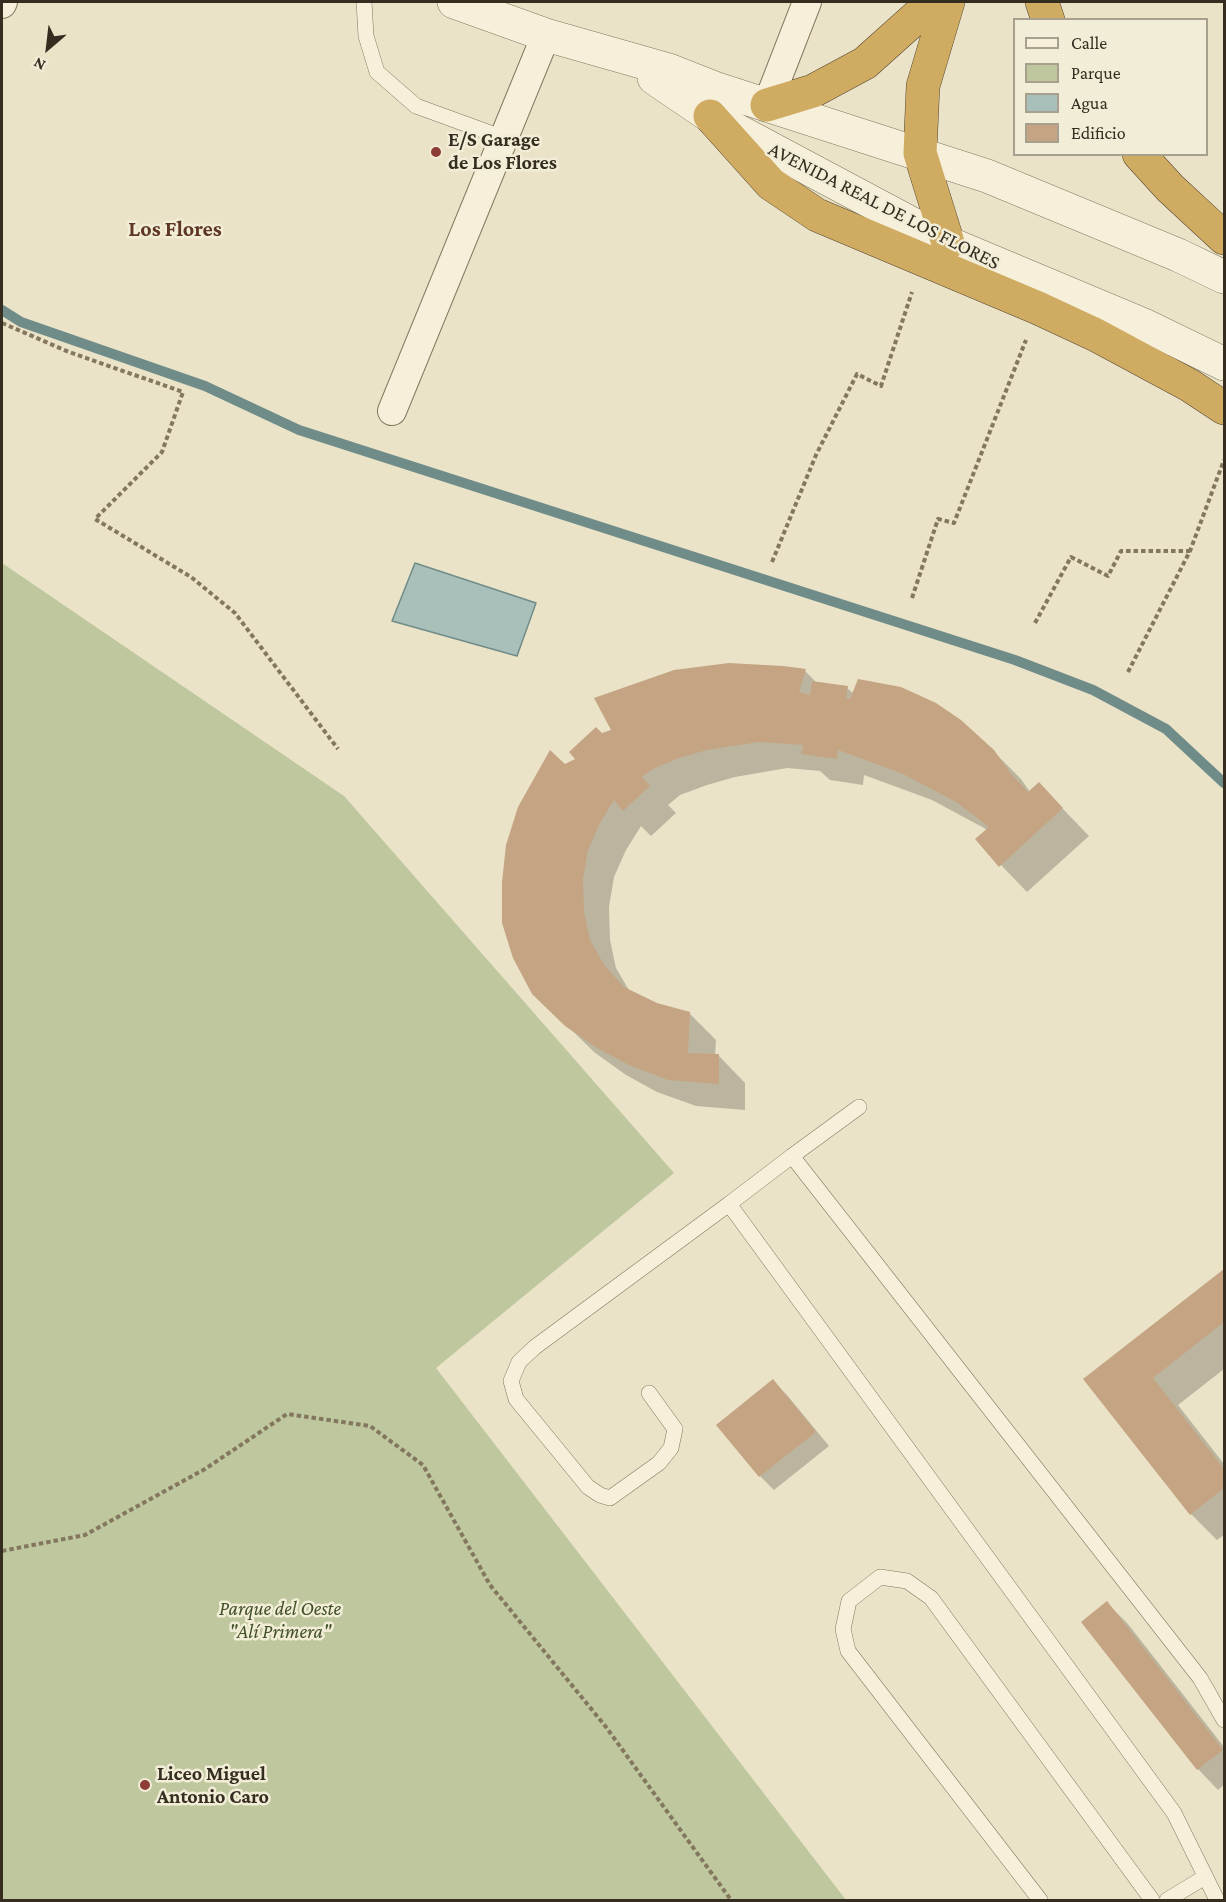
<!DOCTYPE html>
<html>
<head>
<meta charset="utf-8">
<style>
	body { margin:0 }
	#map { position:relative; width:1226px; height:1902px; overflow:hidden; background:#eae3c8; font-family:"Crimson Pro",serif }
	canvas { display:block }
	.frame { position:absolute; inset:0; border:3px solid #362d21; pointer-events:none }
	.legend { position:absolute; left:1013px; top:18px; width:195px; height:138px; box-sizing:border-box; background:#f2edd7; border:2px solid #a7a08e; margin:0; padding:8px 10px; list-style:none; font-size:18px; color:#362d21 }
	.legend li { display:flex; align-items:center; gap:12px; height:30px }
	.legend b { width:30px; border:2px solid #a7a08e }
	.north { position:absolute; left:18px; top:18px; width:60px; height:60px; -webkit-text-stroke:4px #f2edd7; paint-order:stroke; rotate:208deg; font-size:16px; font-weight:700; line-height:24px; text-align:center; color:#362d21 }
	.north::after { content:''; display:block; margin:auto; width:21px; height:27px; background:#362d21; clip-path:polygon(50% 0,100% 100%,50% 72%,0 100%) }
</style>
</head>
<body>
<div id="map">
<canvas width="1226" height="1902"></canvas>
<div class="frame"></div>
<ul class="legend">
<li><b style="height:8px;background:#f6f0db"></b>Calle</li>
<li><b style="height:16px;background:#bec79d"></b>Parque</li>
<li><b style="height:16px;background:#a9bfba"></b>Agua</li>
<li><b style="height:16px;background:#c4a482"></b>Edificio</li>
</ul>
<div class="north">N</div>
</div>
<script>
const ctx = document.querySelector('canvas').getContext('2d');
ctx.lineJoin = 'round';
function fillPath(path, color) { ctx.fillStyle = color; ctx.fill(path, 'evenodd'); }
const shape = rows => new Path2D(rows.map(r => 'M' + r).join(''));
function stroke(path, color, width, dash) { ctx.strokeStyle = color; ctx.lineWidth = width; ctx.lineCap = dash ? 'butt' : 'round'; ctx.setLineDash(dash || []); ctx.stroke(path); }
function write(font, color, halo, rows, align = 'center') {
  ctx.font = font + ' "Crimson Pro",serif'; ctx.lineWidth = 5; ctx.setLineDash([]); ctx.textBaseline = 'middle'; ctx.strokeStyle = halo; ctx.fillStyle = color; for (const [text, x, y, turn = 0] of rows) {
    ctx.save(); ctx.translate(x, y); ctx.rotate((+turn || 0) * Math.PI / 180); ctx.textAlign = isNaN(turn) ? turn : align; if (halo) ctx.strokeText(text, 0, 0); ctx.fillText(text, 0, 0); ctx.restore();
  }
}
fillPath(shape([
	[2,563,344,796,674,1173,436,1368,846,1900,2,1900]
]), '#bec79d');
const water = shape([
	[415,563,536,603,517,656,392,621,415,563]
]);
fillPath(water, '#a9bfba');
stroke(water, '#708c88', 1.5);
fillPath(shape([
	[805,671,817,683,847,688,854,694,993,751,1021,779,1030,792,1039,784,1089,836,1027,892,1001,865,987,830,984,828,932,800,864,775,863,785,830,780,820,771,787,768,735,777,707,785,680,795,668,805,676,813,651,836,641,826,626,850,614,877,609,907,610,940,616,968,630,992,657,1005,689,1013,716,1040,715,1056,719,1056,745,1083,745,1110,696,1106,657,1092,626,1075,594,1052,534,993,565,765,578,760,601,735],
	[1224,1271,1224,1369,1178,1405,1224,1464,1224,1535,1217,1540,1191,1514,1085,1379],
	[773,1381,787,1395,829,1446,774,1490,760,1476,718,1425],
	[1107,1603,1128,1624,1224,1747,1224,1785,1218,1790,1198,1769]
]), '#0003');
stroke(shape([
	[2,310,21,322,205,386,299,430,1015,660,1093,690,1166,729,1224,783]
]), '#708c88', 10);
fillPath(shape([
	[729,663,783,666,806,669,799,692,810,695,812,681,848,686,846,698,850,699,858,679,901,687,936,703,961,720,994,750,1011,774,1028,792,1039,782,1063,808,999,867,975,839,989,827,956,802,903,774,838,750,837,759,801,754,803,745,759,742,707,750,679,758,653,769,642,777,650,786,623,811,614,800,600,823,588,850,583,879,584,912,590,940,605,966,624,987,657,1003,690,1012,688,1053,719,1054,719,1084,668,1080,629,1065,597,1048,565,1026,532,994,513,958,502,923,502,882,506,845,518,807,550,750,565,764,575,759,569,752,596,727,602,733,611,730,594,698,674,670],
	[1224,1269,1224,1322,1153,1378,1224,1469,1224,1488,1190,1515,1083,1379],
	[773,1379,816,1432,759,1477,716,1425],
	[1107,1601,1223,1750,1197,1770,1081,1622]
]), '#c4a482');
const service = shape([
	[364,2,366,36,377,72,416,106,504,138],
	[859,1107,792,1156,1200,1678,1224,1720],
	[729,1204,792,1156],
	[649,1393,675,1429,671,1448,659,1463,610,1498,600,1495,588,1487,516,1399,511,1381,519,1362,535,1347,729,1204,1174,1813,1217,1900],
	[1040,1900,848,1651,843,1629,849,1601,880,1577,907,1581,931,1598,1152,1900],
	[1167,1900,1205,1877]
]);
const minor = shape([
	[2,4,3,2],
	[767,105,807,2],
	[392,411,546,35]
]);
const tertiary = shape([
	[454,2,546,35,669,70,717,89,987,176,1178,255,1224,277],
	[654,78,710,116,948,243,1146,326,1224,364]
]);
const motorway = shape([
	[1042,2,1048,20],
	[767,105,813,91,865,63,933,2],
	[710,116,771,184,817,215,1038,308,1096,335,1189,385,1224,408],
	[1139,154,1170,188,1224,238],
	[948,243,920,153,923,86,948,2]
]);
stroke(service, '#84775f', 16);
stroke(minor, '#84775f', 30);
stroke(tertiary, '#84775f', 34);
stroke(motorway, '#534532', 34);
stroke(shape([
	[2,323,69,352,183,392,162,452,95,519,191,577,235,613,338,749],
	[772,562,816,455,857,374,881,386,912,292],
	[912,598,938,519,954,523,1026,340],
	[1035,623,1071,557,1108,576,1121,551,1190,551],
	[1128,672,1190,551,1224,460],
	[2,1551,85,1535,205,1469,287,1414,370,1426,423,1465,490,1585,606,1727,731,1900]
]), '#84775f', 4, [4.5, 3]);
stroke(service, '#f6f0db', 15);
stroke(minor, '#f6f0db', 28);
stroke(tertiary, '#f6f0db', 33);
stroke(motorway, '#d0ab62', 33);
for (const [x, y, r, color] of [
	[436,152,6,"#8d3d35"],
	[145,1785,6,"#8d3d35"]
]) { const dot = new Path2D(); dot.arc(x, y, r, 0, 2 * Math.PI); ctx.fillStyle = color; ctx.fill(dot); stroke(dot, '#f2edd7', 2); }
write('bold 20px', '#362d21', '#f2edd7', [
	["E/S Garage",448,140],
	["de Los Flores",448,163],
	["Liceo Miguel",157,1774],
	["Antonio Caro",157,1797]
], 'left');
write('20px', '#362d21', '#f2edd7', [
	["AVENIDA REAL DE LOS FLORES",884,206,27]
]);
write('italic 20px', '#43512a', '#f2edd7', [
	["Parque del Oeste",280,1609],
	["\"Alí Primera\"",280,1632]
]);
write('bold 22px', '#5f3725', '#f2edd7', [
	["Los Flores",175,229]
]);
</script>
</body>
</html>
